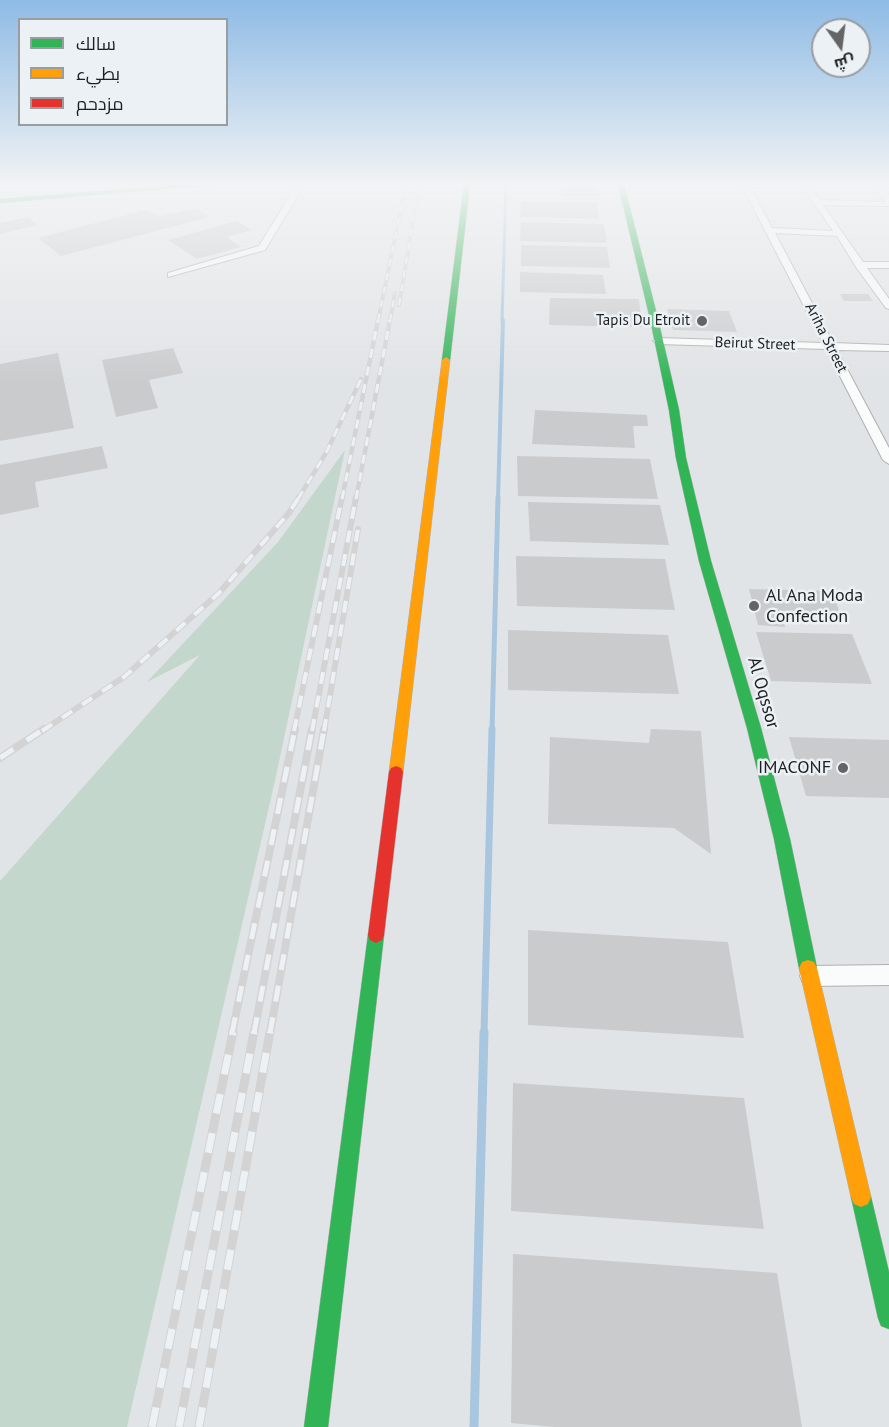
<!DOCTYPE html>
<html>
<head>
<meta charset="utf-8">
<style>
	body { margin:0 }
	#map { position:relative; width:889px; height:1427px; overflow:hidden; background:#e1e4e6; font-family:"PT Sans",Cairo,sans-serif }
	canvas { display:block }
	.legend { position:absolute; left:18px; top:18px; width:210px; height:108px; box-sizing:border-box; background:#ecf1f5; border:2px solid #999da0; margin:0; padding:8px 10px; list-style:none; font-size:18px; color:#1d1f20 }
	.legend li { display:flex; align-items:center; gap:12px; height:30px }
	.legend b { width:30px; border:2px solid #999da0 }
	.north { position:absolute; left:811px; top:18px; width:60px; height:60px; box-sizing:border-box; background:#ecf1f5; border:2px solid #999da0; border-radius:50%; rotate:166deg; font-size:16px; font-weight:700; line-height:24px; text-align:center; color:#1d1f20 }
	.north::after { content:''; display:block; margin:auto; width:21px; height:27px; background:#626465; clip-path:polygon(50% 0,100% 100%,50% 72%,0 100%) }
</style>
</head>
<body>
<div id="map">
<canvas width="889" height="1427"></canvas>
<ul class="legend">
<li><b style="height:8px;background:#30b455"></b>سالك</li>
<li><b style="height:8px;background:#ff9f0a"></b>بطيء</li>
<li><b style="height:8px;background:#e5322d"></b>مزدحم</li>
</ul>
<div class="north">ش</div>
</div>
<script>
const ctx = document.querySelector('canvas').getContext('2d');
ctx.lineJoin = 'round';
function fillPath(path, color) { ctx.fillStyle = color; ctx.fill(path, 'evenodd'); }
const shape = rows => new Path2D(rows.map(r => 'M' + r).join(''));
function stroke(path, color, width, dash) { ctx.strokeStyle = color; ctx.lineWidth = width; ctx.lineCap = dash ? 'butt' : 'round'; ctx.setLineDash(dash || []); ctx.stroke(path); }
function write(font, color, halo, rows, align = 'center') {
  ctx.font = font + ' "PT Sans",sans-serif'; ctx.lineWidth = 5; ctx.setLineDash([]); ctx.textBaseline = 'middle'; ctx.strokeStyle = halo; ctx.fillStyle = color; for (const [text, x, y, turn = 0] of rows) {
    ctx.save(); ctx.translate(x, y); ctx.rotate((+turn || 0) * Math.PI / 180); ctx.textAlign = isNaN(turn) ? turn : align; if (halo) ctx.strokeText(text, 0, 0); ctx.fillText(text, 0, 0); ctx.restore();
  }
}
fillPath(shape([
	[345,450,276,776,127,1427,0,1427,0,881,200,655,147,682,278,542]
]), '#c3d7cc');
stroke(shape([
	[502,321,506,184]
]), '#a8c6e0', 3);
stroke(shape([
	[498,499,503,320]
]), '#a8c6e0', 4);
stroke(shape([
	[492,731,498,497]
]), '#a8c6e0', 5);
stroke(shape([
	[484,1033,492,729]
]), '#a8c6e0', 7);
stroke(shape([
	[474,1427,484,1032]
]), '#a8c6e0', 9);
fillPath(shape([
	[561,184,596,187,600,197,562,196],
	[521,201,597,202,599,219,520,217],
	[196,208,210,217,61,256,38,238,145,210,161,216],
	[28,217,38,225,0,234,0,223],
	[236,221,252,230,227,237,241,247,197,259,168,240],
	[521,222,604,224,607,243,520,241],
	[521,245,607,247,610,268,521,266],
	[520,272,603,275,606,294,520,292],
	[840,294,868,294,873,301,844,301],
	[550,298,639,299,642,327,549,325],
	[667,309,729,311,737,332,673,330],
	[173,348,183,373,149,380,158,408,116,417,102,360],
	[58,353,74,428,0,441,0,364],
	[535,410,647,415,648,426,633,426,635,448,532,444],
	[102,446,108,468,35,482,39,507,0,515,0,465],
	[517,456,650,459,658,499,518,496],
	[528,502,660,505,669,545,530,541],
	[516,556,665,559,675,610,517,606],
	[749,589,833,591,840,615,782,613,785,627,758,625],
	[508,630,668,635,679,694,508,690],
	[756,632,852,634,872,684,771,681],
	[651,729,701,731,711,854,674,828,548,824,550,737,649,743],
	[789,737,889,740,889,798,806,796],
	[528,930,728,942,744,1038,528,1025],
	[513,1083,744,1098,764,1229,511,1211],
	[513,1254,777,1273,802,1427,554,1427,511,1423]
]), '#cacbcd');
const street = shape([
	[297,184,305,184,265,250,168,277,168,273,259,246,297,184],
	[741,184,749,184,772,228,833,231,801,184,809,184,820,200,886,202,872,184,880,184,889,195,889,206,823,205,863,262,889,262,889,268,867,268,889,299,889,309,886,308,856,267,837,236,775,233,833,343,889,345,889,351,837,350,889,448,889,464,883,460,826,349,658,344,653,341,658,338,823,343,741,184],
	[889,965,889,985,810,986,803,983,800,976,803,969,810,966,889,965]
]);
const fast = shape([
	[192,184,220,184,0,203,0,199,192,184],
	[464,184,470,184,450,360,446,363,442,360,464,184],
	[618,184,624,184,658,319,679,410,686,458,711,561,761,728,790,839,817,968,814,974,808,976,802,974,799,968,774,839,747,728,699,561,676,458,669,410,650,319,618,184],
	[376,927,382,930,384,935,328,1427,304,1427,368,935,370,930,376,927],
	[861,1187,868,1190,871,1197,889,1272,889,1329,881,1326,878,1318,851,1197,854,1190,861,1187]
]);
const slow = shape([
	[446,357,450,360,403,772,401,776,396,778,391,776,389,772,442,360,446,357],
	[808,960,814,962,817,968,871,1197,868,1204,861,1207,854,1204,851,1197,799,968,802,962,808,960]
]);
const jam = shape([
	[396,766,401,768,403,772,384,935,382,940,376,943,370,940,368,935,389,772,391,768,396,766]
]);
stroke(street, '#aeb0b2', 2);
stroke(fast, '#aeb0b2', 1);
stroke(slow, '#aeb0b2', 1);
stroke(jam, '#aeb0b2', 1);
fillPath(street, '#fafbfb');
fillPath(fast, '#30b455');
fillPath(slow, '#ff9f0a');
fillPath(jam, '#e5322d');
const railFar4 = shape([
	[399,305,419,184],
	[378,321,406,184],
	[390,321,395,293]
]);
const railFar3 = shape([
	[298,499,326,453,361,379],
	[342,499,378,320],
	[356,499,390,320]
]);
const railFar2 = shape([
	[42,731,124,677,219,593,289,513,299,497],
	[294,731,342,497],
	[312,731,356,497],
	[324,731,358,529]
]);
const railFar1 = shape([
	[0,758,44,729],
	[232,1033,295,729],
	[254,1033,312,729],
	[270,1033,324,729]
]);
const rail = shape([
	[152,1427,233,1032],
	[179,1427,254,1032],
	[199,1427,270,1032]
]);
stroke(railFar4, '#d3d3d3', 4);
stroke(railFar3, '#d3d3d3', 4.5);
stroke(railFar2, '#d3d3d3', 6);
stroke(railFar1, '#d3d3d3', 8);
stroke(rail, '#d3d3d3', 9);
stroke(railFar4, '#ecf1f5', 2, [7]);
stroke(railFar3, '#ecf1f5', 3, [9]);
stroke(railFar2, '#ecf1f5', 4, [12]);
stroke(railFar1, '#ecf1f5', 5, [16]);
stroke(rail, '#ecf1f5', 7, [20]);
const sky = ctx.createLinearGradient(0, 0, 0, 384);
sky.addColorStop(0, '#8ebbe5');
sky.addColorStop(0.48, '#f2f3f4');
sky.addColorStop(1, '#f2f3f400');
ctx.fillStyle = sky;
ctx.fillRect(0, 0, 889, 384);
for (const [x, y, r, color] of [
	[702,321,6,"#626465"],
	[754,606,6,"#626465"],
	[843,768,6,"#626465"]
]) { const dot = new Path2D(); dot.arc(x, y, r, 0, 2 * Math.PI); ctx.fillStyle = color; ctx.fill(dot); stroke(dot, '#ecf1f5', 2); }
write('15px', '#1d1f20', '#ecf1f5', [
	["Tapis Du Etroit",690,321]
], 'right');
write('15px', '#1d1f20', '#ecf1f5', [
	["Ariha Street",826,338,63],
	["Beirut Street",755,344,2]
]);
write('18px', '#1d1f20', '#ecf1f5', [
	["Al Ana Moda",766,596],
	["Confection",766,617],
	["IMACONF",831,768,"right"]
], 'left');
write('18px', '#1d1f20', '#ecf1f5', [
	["Al Oqssor",763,693,74]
]);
</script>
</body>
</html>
